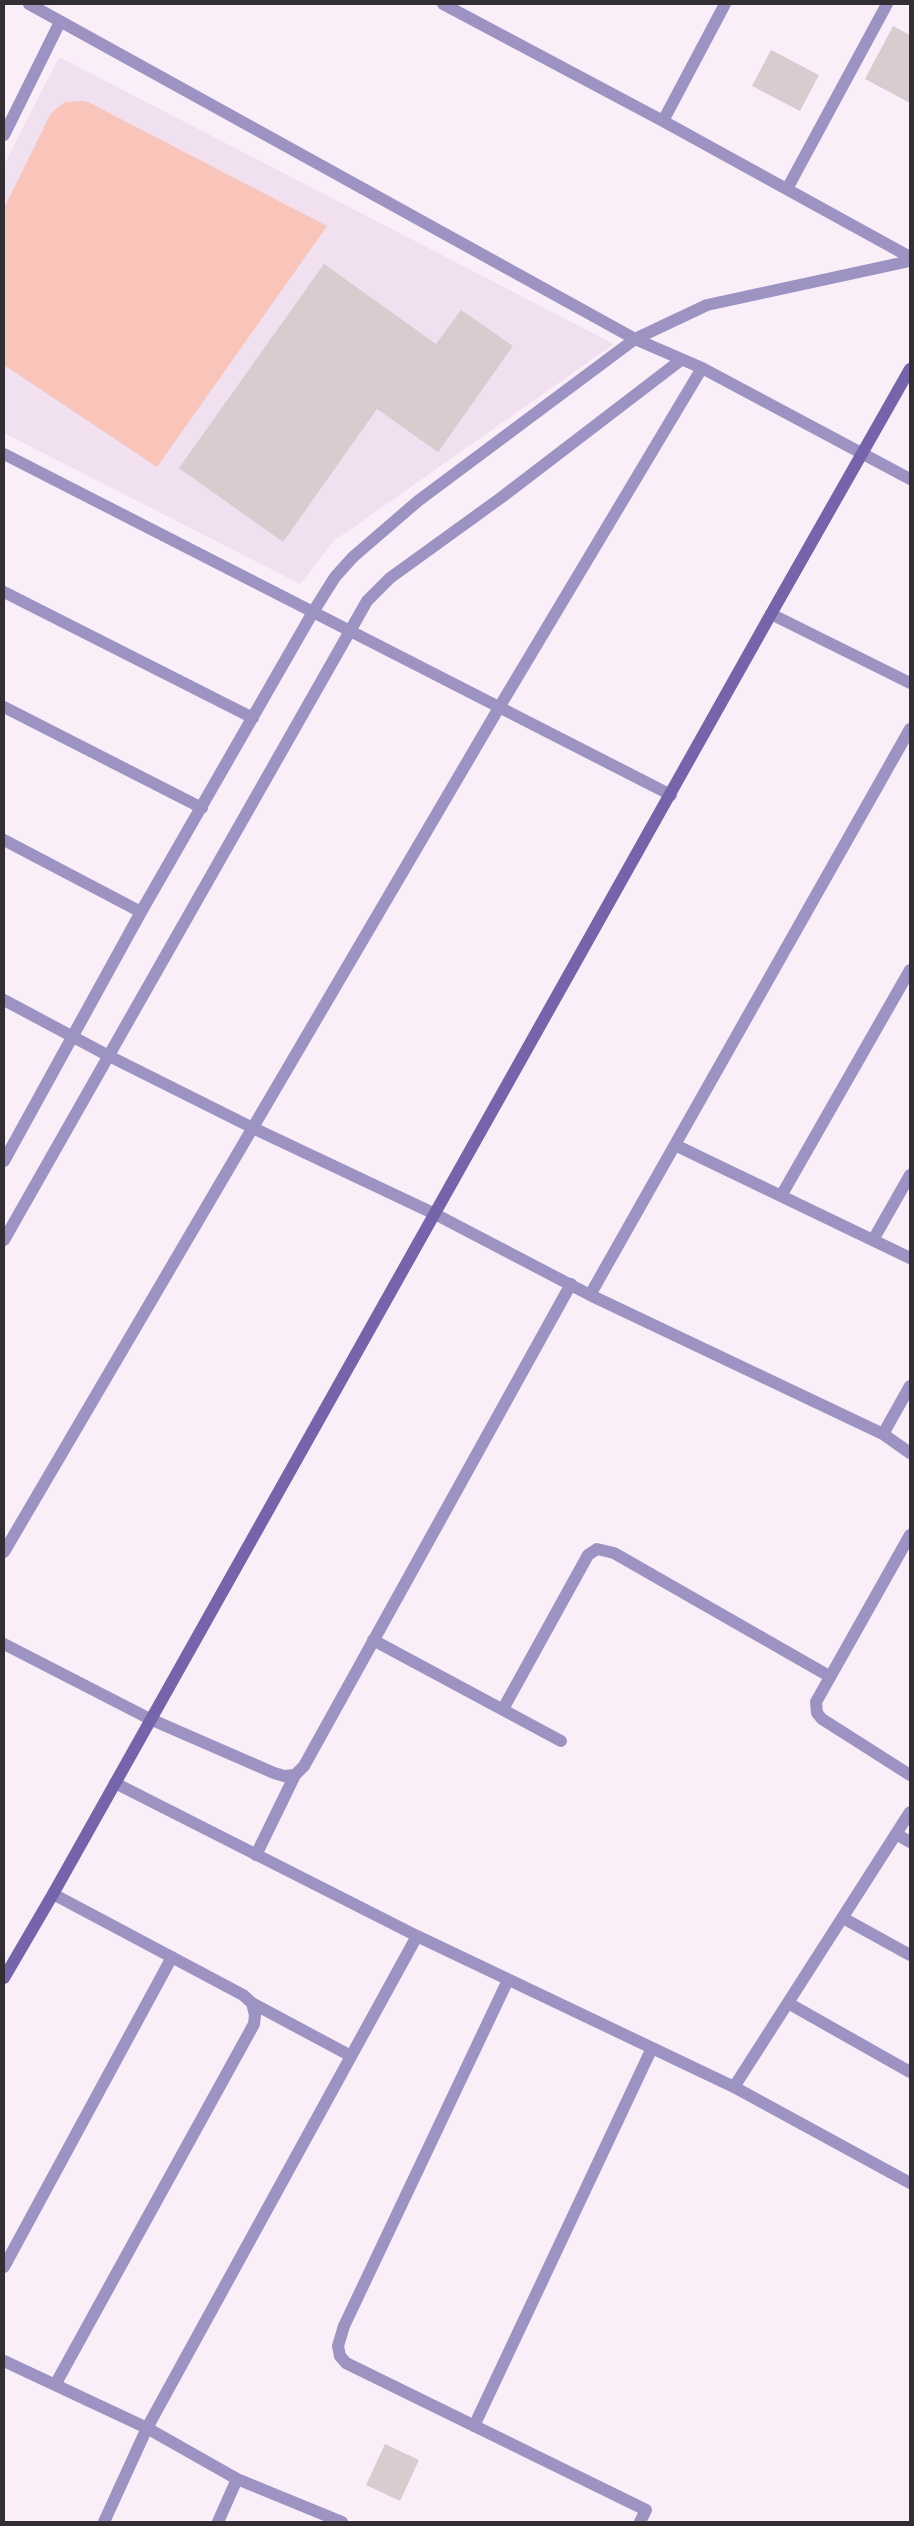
<!DOCTYPE html>
<html>
<head>
<meta charset="utf-8">
<style>
	body { margin:0 }
	#map { position:relative; width:914px; height:2526px; overflow:hidden; background:#faeff9; font-family:Literata,serif }
	canvas { display:block }
	.frame { position:absolute; inset:0; border:5px solid #332e33; pointer-events:none }
</style>
</head>
<body>
<div id="map">
<canvas width="914" height="2526"></canvas>
<div class="frame"></div>
</div>
<script>
const ctx = document.querySelector('canvas').getContext('2d');
ctx.lineJoin = 'round';
function fillPath(path, color) { ctx.fillStyle = color; ctx.fill(path, 'evenodd'); }
const shape = rows => new Path2D(rows.map(r => 'M' + r).join(''));
function stroke(path, color, width, dash) { ctx.strokeStyle = color; ctx.lineWidth = width; ctx.lineCap = dash ? 'butt' : 'round'; ctx.setLineDash(dash || []); ctx.stroke(path); }
fillPath(shape([
	[59,57,614,344,334,541,300,584,4,433,4,165]
]), '#f1e0f0');
fillPath(shape([
	[81,101,88,102,327,226,157,467,4,365,4,208,51,113,65,102]
]), '#f9c5bb');
fillPath(shape([
	[893,26,910,35,910,103,865,79],
	[771,50,819,75,800,111,752,86],
	[324,264,436,344,461,310,513,346,438,452,377,409,283,542,179,468],
	[385,2444,419,2460,400,2501,366,2485]
]), '#dacbcf');
stroke(shape([
	[29,4,635,339,702,368,910,479],
	[443,4,663,121,910,257],
	[663,121,725,4],
	[4,135,60,22],
	[787,189,887,4],
	[4,454,671,795],
	[4,592,253,718],
	[771,614,910,683],
	[4,707,202,808],
	[4,840,141,912],
	[4,1000,107,1055,253,1128,435,1214,590,1295,883,1434,910,1386],
	[675,1145,910,1258],
	[4,1161,141,912,313,612,335,577,353,557,418,501,635,339,707,305,910,261],
	[781,1196,910,970],
	[4,1240,367,601,390,578,502,497,681,360],
	[873,1240,910,1175],
	[590,1295,910,729],
	[883,1434,910,1453],
	[910,1535,816,1702,817,1713,822,1719,910,1775],
	[4,1552,500,706,702,368],
	[373,1640,561,1741],
	[4,1644,150,1719,274,1773,284,1776,295,1775,304,1766,571,1284],
	[503,1709,588,1555,597,1549,614,1553,829,1676],
	[115,1783,417,1936,734,2087,910,2183],
	[896,1834,910,1842],
	[256,1855,295,1775],
	[53,1894,243,1995,252,2003,255,2015,254,2024,55,2385],
	[843,1918,910,1955],
	[508,1980,344,2326,338,2346,340,2356,346,2363,646,2510,640,2522],
	[252,2003,351,2056],
	[788,2003,910,2072],
	[734,2087,910,1812],
	[4,2267,172,1957],
	[4,2361,147,2428,237,2479,342,2522],
	[474,2426,652,2048],
	[104,2522,147,2428,417,1936],
	[218,2522,237,2479]
]), '#9d93c3', 12);
stroke(shape([
	[4,1978,53,1894,771,614,910,369]
]), '#7564a9', 12);
</script>
</body>
</html>
